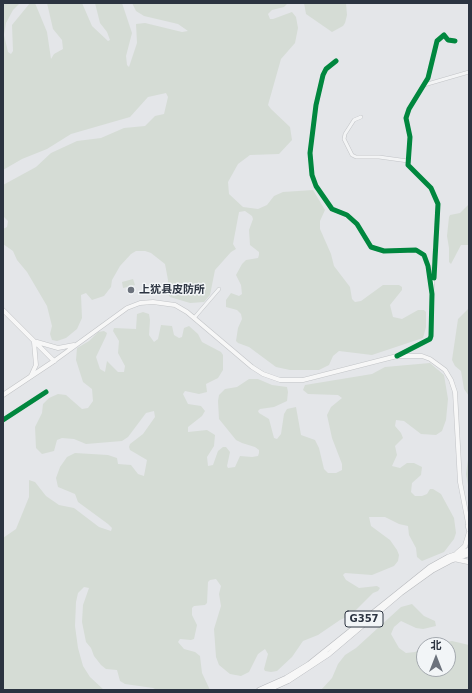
<!DOCTYPE html>
<html>
<head>
<meta charset="utf-8">
<style>
	body { margin:0 }
	#map { position:relative; width:472px; height:693px; overflow:hidden; background:#e4e6e9; font-family:"DejaVu Sans","Noto Sans SC",sans-serif }
	canvas { display:block }
	.frame { position:absolute; inset:0; border:4px solid #2c3441; pointer-events:none }
	.north { position:absolute; left:416px; top:637px; width:40px; height:40px; box-sizing:border-box; background:#f2f5f7; border:1px solid #a3a8ae; border-radius:50%; rotate:0deg; font-size:11px; font-weight:700; line-height:16px; text-align:center; color:#2c3441 }
	.north::after { content:''; display:block; margin:auto; width:14px; height:18px; background:#6c727c; clip-path:polygon(50% 0,100% 100%,50% 72%,0 100%) }
</style>
</head>
<body>
<div id="map">
<canvas width="472" height="693"></canvas>
<div class="frame"></div>
<div class="north">北</div>
</div>
<script>
const ctx = document.querySelector('canvas').getContext('2d');
ctx.lineJoin = 'round';
function fillPath(path, color) { ctx.fillStyle = color; ctx.fill(path, 'evenodd'); }
const shape = rows => new Path2D(rows.map(r => 'M' + r).join(''));
function stroke(path, color, width, dash) { ctx.strokeStyle = color; ctx.lineWidth = width; ctx.lineCap = dash ? 'butt' : 'round'; ctx.setLineDash(dash || []); ctx.stroke(path); }
function write(font, color, halo, rows, align = 'center') {
  ctx.font = font + ' "DejaVu Sans","Noto Sans SC",sans-serif'; ctx.lineWidth = 3; ctx.setLineDash([]); ctx.textBaseline = 'middle'; ctx.strokeStyle = halo; ctx.fillStyle = color; for (const [text, x, y, turn = 0] of rows) {
    ctx.save(); ctx.translate(x, y); ctx.rotate((+turn || 0) * Math.PI / 180); ctx.textAlign = isNaN(turn) ? turn : align; if (halo) ctx.strokeText(text, 0, 0); ctx.fillText(text, 0, 0); ctx.restore();
  }
}
fillPath(shape([
	[3,3,20,3,13,10,6,23,4,35,8,52,11,54,13,51,12,25,30,3,35,3,47,32,51,59,54,54,63,49,62,40,53,29,47,3,82,3,92,26,108,41,110,40,107,32,100,23,95,3,122,3,132,33,126,56,127,65,129,67,137,43,136,24,145,23,182,32,188,31,178,24,144,16,136,11,132,3,288,3,284,7,272,10,268,14,270,19,273,19,292,12,296,17,298,28,295,43,281,59,268,105,271,109,290,127,292,140,279,154,250,155,238,164,228,182,229,194,243,207,258,209,267,205,274,196,283,192,313,190,325,210,320,221,320,229,331,254,334,266,350,287,352,299,355,302,361,301,383,285,399,285,402,287,402,290,390,305,393,317,402,319,418,310,424,310,426,312,426,327,423,338,372,355,339,351,333,356,329,365,319,370,290,370,276,367,249,347,238,343,236,341,238,328,242,319,241,314,237,310,226,307,226,300,231,293,239,296,242,294,241,285,236,275,242,264,246,260,258,258,259,255,259,252,250,245,249,230,253,219,252,216,245,211,239,212,233,244,236,249,231,252,215,270,210,295,204,302,190,303,170,297,167,292,168,280,165,264,151,253,145,251,136,251,131,254,120,266,112,280,111,287,104,296,92,300,86,293,81,295,82,318,77,329,66,338,57,341,52,340,50,334,52,326,47,306,27,272,17,260,13,251,3,244,3,229,7,227,8,221,3,216,3,185,36,167,51,153,77,141,101,138,124,128,145,126,155,116,164,114,168,97,166,93,148,97,130,117,71,134,47,149,22,159,3,170],
	[304,3,346,3,347,15,345,23,343,26,332,32,306,14],
	[469,204,469,245,461,245,451,264,449,262,449,248,447,236,449,217,450,215,460,213],
	[133,279,135,285,123,288,122,282],
	[469,308,469,396,464,389,461,371,455,366,452,360,458,319],
	[143,312,149,314,150,320,149,335,154,342,158,339,161,325,172,326,174,335,179,338,182,337,184,328,189,326,198,334,202,342,221,352,223,355,223,370,218,378,206,384,207,392,199,394,185,391,183,394,188,404,201,406,205,411,202,416,188,427,188,432,207,430,215,435,214,446,207,457,208,466,213,465,218,451,223,447,226,447,230,452,227,466,228,468,235,467,240,456,252,457,258,456,259,453,259,450,255,447,242,443,236,440,219,419,218,401,219,395,225,389,237,387,249,379,258,379,272,385,287,387,288,392,287,401,274,407,260,409,258,411,259,413,269,419,274,438,277,439,281,434,284,414,287,409,296,407,301,435,315,440,319,448,324,469,328,473,336,473,342,470,342,464,332,438,327,415,331,407,342,398,338,395,308,394,303,390,305,385,372,374,385,367,430,363,444,375,448,399,446,420,442,431,436,435,421,434,404,421,396,420,395,426,401,433,403,438,395,446,397,455,392,466,400,468,407,463,414,463,422,467,421,475,412,483,411,492,415,496,422,496,427,494,430,489,433,489,441,494,454,518,456,533,454,539,444,552,422,561,417,557,416,548,409,535,408,526,399,524,385,517,369,517,371,526,390,540,397,550,399,555,398,561,394,566,372,575,345,573,343,575,346,580,359,588,377,586,380,588,378,591,373,593,351,615,340,620,318,635,303,641,292,657,277,671,271,672,265,671,264,669,268,654,265,649,258,654,249,672,241,676,230,674,219,665,216,657,214,629,221,606,219,594,221,586,216,579,210,580,208,582,207,603,205,605,194,606,192,608,192,615,197,625,194,639,191,640,180,639,178,642,184,649,195,652,200,656,202,673,210,690,157,690,153,688,125,684,120,681,117,670,106,669,101,665,94,656,91,648,86,642,82,622,83,605,89,588,84,587,78,593,76,602,75,626,78,648,83,666,90,677,104,690,3,690,3,538,16,529,29,497,29,480,35,482,46,496,59,505,74,508,99,527,111,531,112,528,108,524,78,502,75,494,58,487,56,478,60,467,67,457,75,453,108,455,117,458,118,464,131,465,138,474,144,476,147,460,130,450,129,447,130,444,143,434,155,417,154,411,146,413,128,437,122,441,86,444,74,439,62,438,57,440,54,451,42,454,36,448,35,427,42,413,43,404,49,398,58,394,66,395,82,409,88,408,93,401,92,389,83,382,76,360,77,348,89,341,98,332,104,331,107,333,106,336,96,357,100,369,105,372,107,361,118,372,124,372,125,366,118,353,119,341,113,331,114,328,136,329,137,314],
	[469,452,469,491,466,474],
	[412,604,424,616,435,621,436,626,423,629,416,628,401,621,394,627,391,634,399,648,406,653,415,652,424,647,424,669,448,669,448,645,429,645,452,641,469,645,469,690,321,690,332,678,338,664,345,655,356,648,401,607]
]), '#d5dcd5');
const minor = shape([
	[336,61,326,69,323,75,316,105,310,153,312,175,316,186,332,209,347,215,357,224,371,247,384,251,416,250,424,255,428,266,432,294,431,336,430,339,397,356],
	[424,85,469,72],
	[361,117,354,120,345,134,344,139,352,155,356,157,379,157,408,161],
	[432,292,438,204,431,188,408,165,410,137,406,118,409,109,428,78,437,41,444,35,448,40,455,41],
	[194,318,219,289],
	[3,420,46,392]
]);
const secondary = shape([
	[3,310,54,361,127,308,140,303,153,302,175,305,187,312,252,367,263,374,280,380,303,380,397,356,422,356,430,359,445,370,451,380,455,392,460,482,469,528],
	[37,342,58,348,74,345],
	[31,376,36,365,34,342]
]);
const primary = shape([
	[3,395,54,361],
	[468,526,469,530],
	[457,553,465,546,469,533],
	[455,559,469,562]
]);
const trunk = shape([
	[259,690,286,678,309,664,430,567,448,557,469,550],
	[268,690,288,681,329,654,401,593,433,570,450,561,469,554]
]);
stroke(minor, '#c2c4c7', 4);
stroke(secondary, '#c2c4c7', 5);
stroke(primary, '#c1c3c6', 5.5);
stroke(trunk, '#b7b9bd', 5.5);
stroke(minor, '#f3f4f5', 3);
stroke(secondary, '#f7f7f7', 4);
stroke(primary, '#f7f7f7', 4.5);
stroke(trunk, '#f7f7f7', 4.5);
stroke(shape([
	[336,61,326,69,323,75,316,105,310,153,312,175,316,186,332,209,347,215,357,224,371,247,384,251,416,250,424,255,428,266,432,294,431,336,430,339,397,356],
	[434,278,438,204,431,188,408,165,410,137,406,118,409,109,428,78,437,41,444,35,448,40,455,41],
	[3,420,46,392]
]), '#00873e', 5);
for (const [x, y, r, color] of [
	[131,290,4,"#6c727c"]
]) { const dot = new Path2D(); dot.arc(x, y, r, 0, 2 * Math.PI); ctx.fillStyle = color; ctx.fill(dot); stroke(dot, '#f2f5f7', 1.5); }
for (const [x, y, w] of [
	[364,619,38]
]) { const box = new Path2D(); box.roundRect(x - w / 2, y - 8, w, 16, 3); ctx.fillStyle = '#f2f5f7'; ctx.fill(box); stroke(box, '#2c3441', 1); }
write('bold 10px', '#2c3441', null, [
	["G357",364,619]
]);
write('bold 11px', '#2c3441', '#f2f5f7', [
	["上犹县皮防所",139,290]
], 'left');
</script>
</body>
</html>
